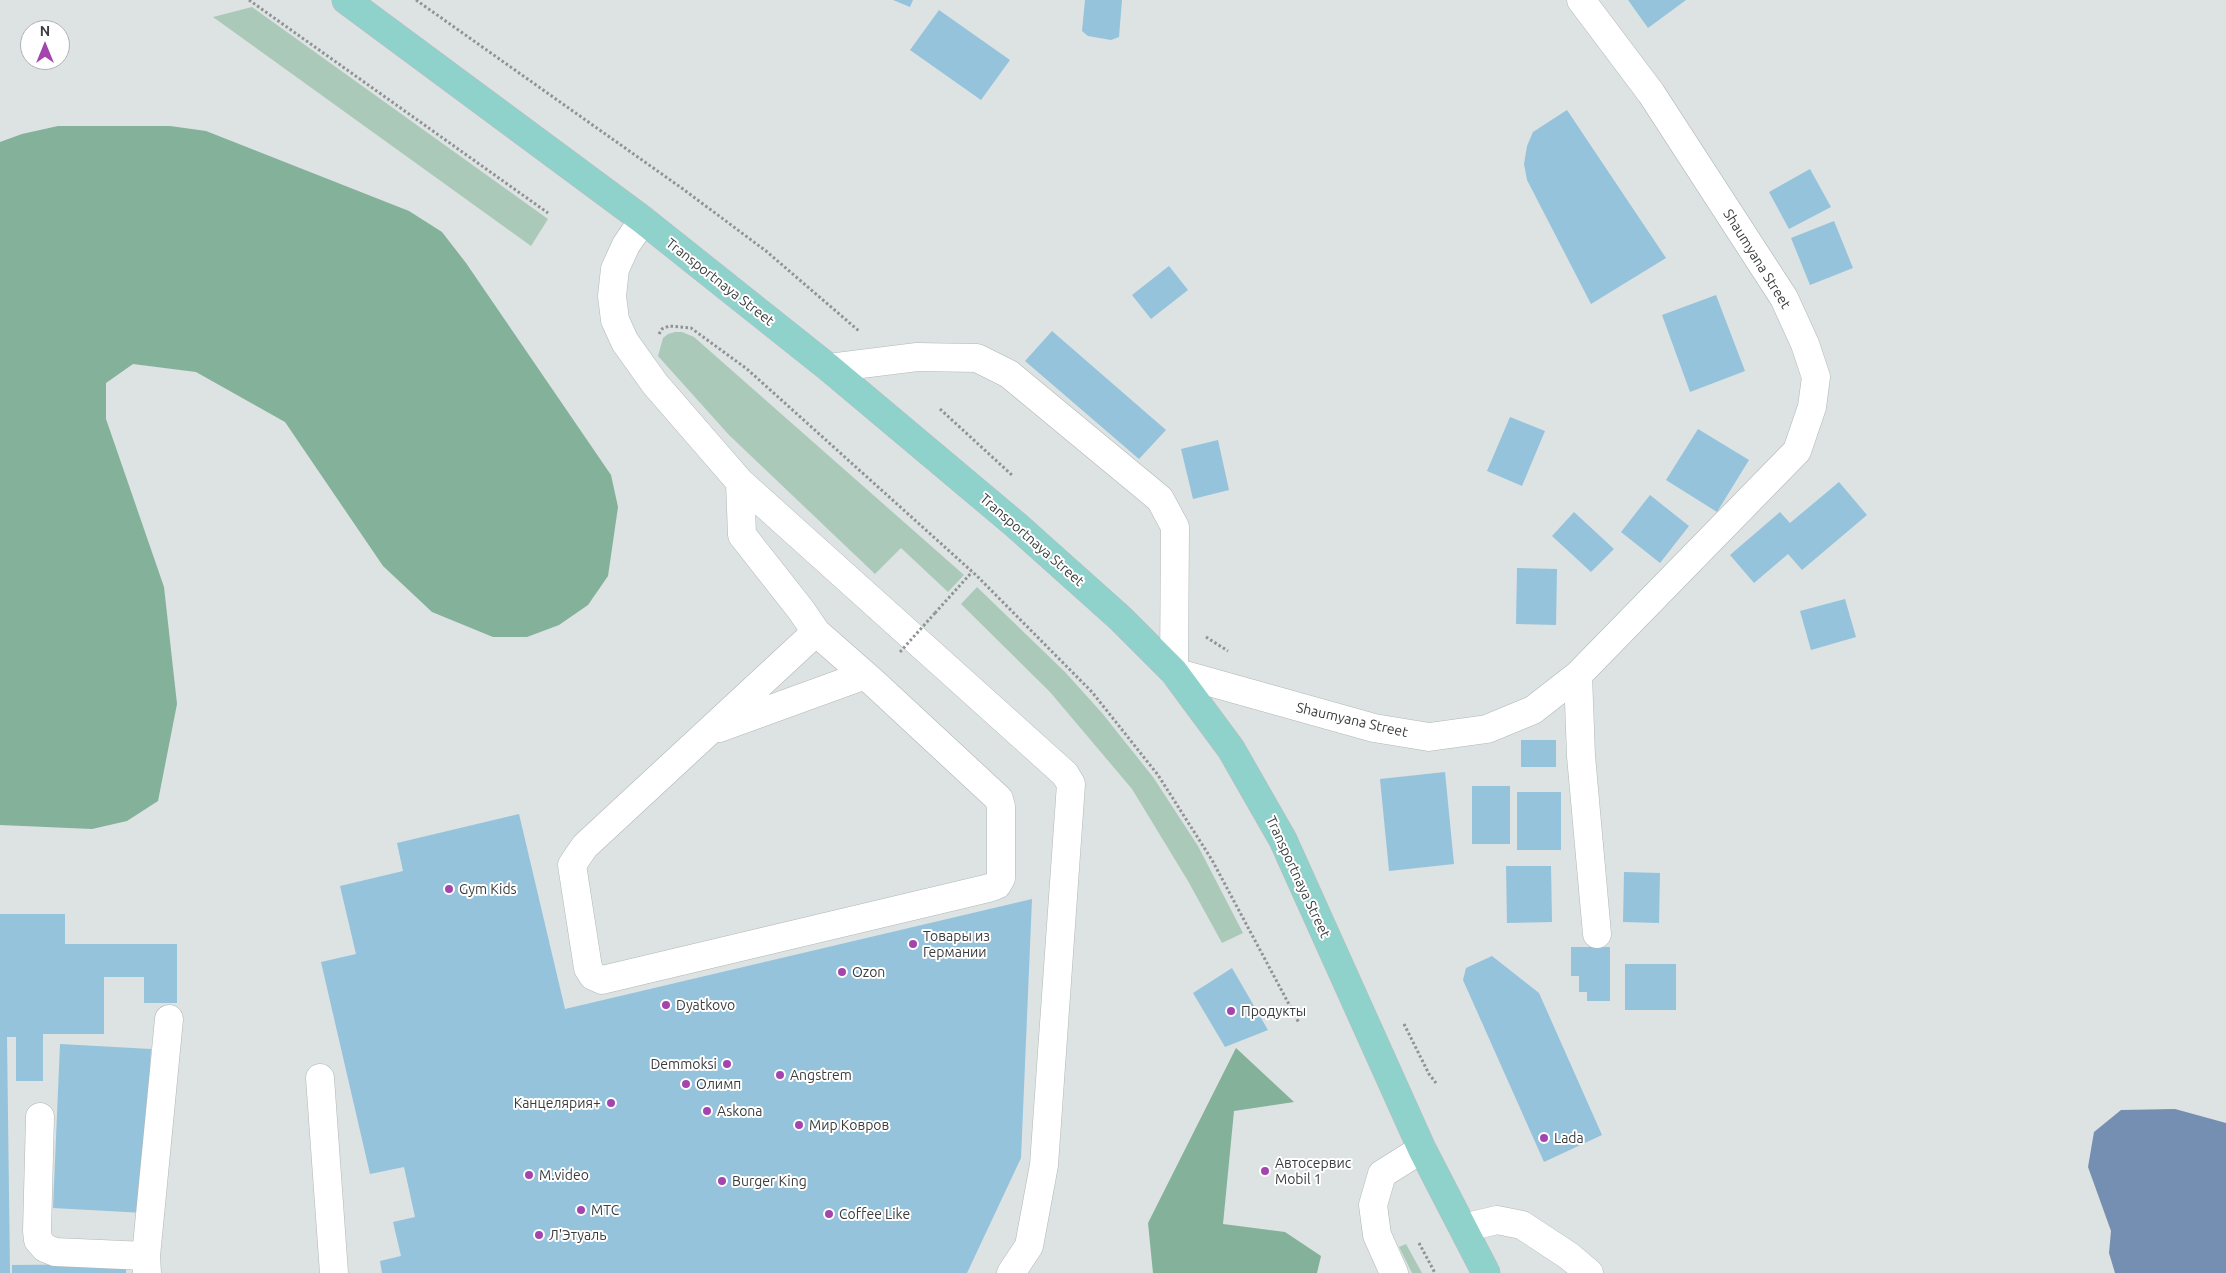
<!DOCTYPE html>
<html>
<head>
<meta charset="utf-8">
<style>
	body { margin:0 }
	#map { position:relative; width:2226px; height:1273px; overflow:hidden; background:#dde2e3; font-family:Ubuntu,sans-serif }
	canvas { display:block }
	.north { position:absolute; left:20px; top:20px; width:50px; height:50px; box-sizing:border-box; background:#fff; border:1px solid #b0b1b1; border-radius:50%; rotate:0deg; font-size:14px; font-weight:700; line-height:20px; text-align:center; color:#3a3c3d }
	.north::after { content:''; display:block; margin:auto; width:18px; height:22px; background:#a445ae; clip-path:polygon(50% 0,100% 100%,50% 72%,0 100%) }
</style>
</head>
<body>
<div id="map">
<canvas width="2226" height="1273"></canvas>
<div class="north">N</div>
</div>
<script>
const ctx = document.querySelector('canvas').getContext('2d');
ctx.lineJoin = 'round';
function fillPath(path, color) { ctx.fillStyle = color; ctx.fill(path, 'evenodd'); }
const shape = rows => new Path2D(rows.map(r => 'M' + r).join(''));
function stroke(path, color, width, dash) { ctx.strokeStyle = color; ctx.lineWidth = width; ctx.lineCap = dash ? 'butt' : 'round'; ctx.setLineDash(dash || []); ctx.stroke(path); }
function write(font, color, halo, rows, align = 'center') {
  ctx.font = font + ' Ubuntu,sans-serif'; ctx.lineWidth = 4; ctx.setLineDash([]); ctx.textBaseline = 'middle'; ctx.strokeStyle = halo; ctx.fillStyle = color; for (const [text, x, y, turn = 0] of rows) {
    ctx.save(); ctx.translate(x, y); ctx.rotate((+turn || 0) * Math.PI / 180); ctx.textAlign = isNaN(turn) ? turn : align; if (halo) ctx.strokeText(text, 0, 0); ctx.fillText(text, 0, 0); ctx.restore();
  }
}
fillPath(shape([
	[252,7,548,219,531,246,213,17],
	[675,332,682,332,694,337,964,575,948,592,901,548,875,574,729,435,658,356,663,338,668,334],
	[977,587,1065,672,1102,713,1153,777,1198,846,1243,933,1222,943,1188,881,1132,789,1050,692,961,604],
	[1406,1244,1422,1273,1412,1273,1399,1247]
]), '#abc9b9');
fillPath(shape([
	[58,126,170,126,206,131,409,211,442,232,466,263,611,475,618,507,608,576,588,605,559,625,527,637,493,637,432,612,383,566,285,422,196,372,133,364,106,383,106,419,164,587,177,704,158,801,127,821,92,829,0,825,0,142,22,134],
	[1236,1048,1294,1102,1234,1111,1223,1224,1285,1232,1321,1256,1317,1273,1153,1273,1148,1223]
]), '#83b19a');
fillPath(shape([
	[2175,1109,2226,1123,2226,1273,2115,1273,2109,1253,2111,1231,2088,1167,2094,1132,2121,1110]
]), '#748fb1');
fillPath(shape([
	[893,0,913,0,910,7],
	[1085,0,1122,0,1119,37,1111,40,1088,36,1082,31],
	[1628,0,1686,0,1648,28],
	[939,10,1010,60,981,100,910,50],
	[1567,110,1666,258,1591,304,1527,180,1524,164,1527,146,1533,132],
	[1810,169,1831,207,1789,229,1769,192],
	[1834,221,1853,268,1810,285,1791,238],
	[1169,266,1188,290,1151,319,1132,295],
	[1716,295,1745,371,1690,392,1662,315],
	[1052,331,1166,430,1139,459,1025,361],
	[1510,417,1545,431,1522,486,1487,471],
	[1698,429,1749,460,1717,512,1666,480],
	[1218,440,1229,490,1193,499,1181,449],
	[1839,482,1867,515,1802,570,1788,554,1754,583,1730,555,1780,512,1790,523],
	[1650,495,1689,526,1660,563,1621,532],
	[1574,512,1614,549,1591,572,1552,536],
	[1517,568,1557,569,1556,625,1516,624],
	[1845,599,1856,637,1811,650,1800,611],
	[1521,740,1556,740,1556,767,1521,767],
	[1445,772,1454,864,1389,871,1380,779],
	[1472,786,1510,786,1510,844,1472,844],
	[1517,792,1561,792,1561,850,1517,850],
	[519,814,565,1009,1032,899,1021,1158,967,1273,382,1273,380,1261,401,1256,393,1222,415,1217,404,1167,370,1174,321,962,356,954,340,886,403,871,397,843],
	[1506,866,1551,866,1552,922,1507,923],
	[1624,872,1660,873,1659,923,1623,922],
	[0,914,65,914,65,944,177,944,177,1003,144,1003,144,977,104,977,104,1034,43,1034,43,1081,16,1081,16,1037,7,1037,10,1273,0,1273],
	[1571,947,1610,947,1610,1001,1587,1001,1587,992,1579,992,1579,976,1571,976],
	[1492,956,1539,993,1602,1135,1544,1162,1463,980,1466,968],
	[1625,964,1676,964,1676,1010,1625,1010],
	[1232,968,1268,1030,1225,1047,1193,993],
	[60,1044,151,1049,144,1213,53,1208],
	[126,1264,126,1273,12,1273,12,1265]
]), '#95c3dc');
const minor = shape([
	[643,220,626,245,615,269,612,296,615,320,625,342,655,384,740,482,1065,774,1071,784,1044,1165,1029,1246,1011,1273],
	[829,368,917,357,977,358,1009,374,1160,499,1175,527,1174,672,1374,728,1429,737,1487,729,1533,710,1578,675,1797,451,1812,407,1816,377,1805,344,1784,298,1651,93,1581,0],
	[740,482,742,535,801,610,816,632,874,683,999,799,1001,807,1001,878,997,885,989,888,602,980,593,976,588,968,572,865,578,856,585,846,816,632],
	[1578,675,1581,756,1597,934],
	[719,728,865,675],
	[320,1078,334,1273],
	[40,1117,37,1231,38,1240,45,1248,55,1252,146,1256],
	[1463,1228,1497,1220,1522,1225,1569,1256,1589,1273],
	[147,1273,146,1256,169,1019],
	[1394,1273,1377,1235,1373,1205,1382,1174,1422,1149]
]);
const major = shape([
	[346,0,643,220,829,368,1016,525,1120,618,1174,672,1231,749,1283,840,1422,1149,1486,1273]
]);
stroke(minor, '#b1b7b7', 29);
stroke(major, '#bcbdbd', 29);
stroke(shape([
	[249,0,548,213],
	[416,0,683,189,766,251,859,331],
	[659,334,662,329,669,326,691,328,747,369,977,576,1092,692,1158,775,1212,860,1299,1023],
	[940,409,1013,476],
	[935,613,972,572],
	[1206,637,1228,651],
	[1404,1024,1429,1074,1436,1083],
	[1419,1243,1435,1273]
]), '#909394', 3, [2.5, 2.5]);
stroke(minor, '#fff', 28);
stroke(major, '#8fd1cb', 28);
stroke(shape([
	[900,652,935,613]
]), '#909394', 3, [2.5, 2.5]);
for (const [x, y, r, color] of [
	[449,889,5,"#a445ae"],
	[913,944,5,"#a445ae"],
	[842,972,5,"#a445ae"],
	[666,1005,5,"#a445ae"],
	[1231,1011,5,"#a445ae"],
	[727,1064,5,"#a445ae"],
	[780,1075,5,"#a445ae"],
	[686,1084,5,"#a445ae"],
	[611,1103,5,"#a445ae"],
	[707,1111,5,"#a445ae"],
	[799,1125,5,"#a445ae"],
	[1544,1138,5,"#a445ae"],
	[1265,1171,5,"#a445ae"],
	[529,1175,5,"#a445ae"],
	[722,1181,5,"#a445ae"],
	[581,1210,5,"#a445ae"],
	[829,1214,5,"#a445ae"],
	[539,1235,5,"#a445ae"]
]) { const dot = new Path2D(); dot.arc(x, y, r, 0, 2 * Math.PI); ctx.fillStyle = color; ctx.fill(dot); stroke(dot, '#fff', 2); }
write('14px', '#3a3c3d', '#fff', [
	["Shaumyana Street",1757,259,58],
	["Transportnaya Street",720,282,38],
	["Transportnaya Street",1032,540,41],
	["Shaumyana Street",1352,720,13],
	["Transportnaya Street",1298,877,65]
]);
write('14px', '#3a3c3d', '#fff', [
	["Gym Kids",459,889],
	["Товары из",923,936],
	["Германии",923,952],
	["Ozon",852,972],
	["Dyatkovo",676,1005],
	["Продукты",1241,1011],
	["Demmoksi",717,1064,"right"],
	["Angstrem",790,1075],
	["Олимп",696,1084],
	["Канцелярия+",601,1103,"right"],
	["Askona",717,1111],
	["Мир Ковров",809,1125],
	["Lada",1554,1138],
	["Автосервис",1275,1163],
	["Mobil 1",1275,1179],
	["M.video",539,1175],
	["Burger King",732,1181],
	["МТС",591,1210],
	["Coffee Like",839,1214],
	["Л'Этуаль",549,1235]
], 'left');
</script>
</body>
</html>
